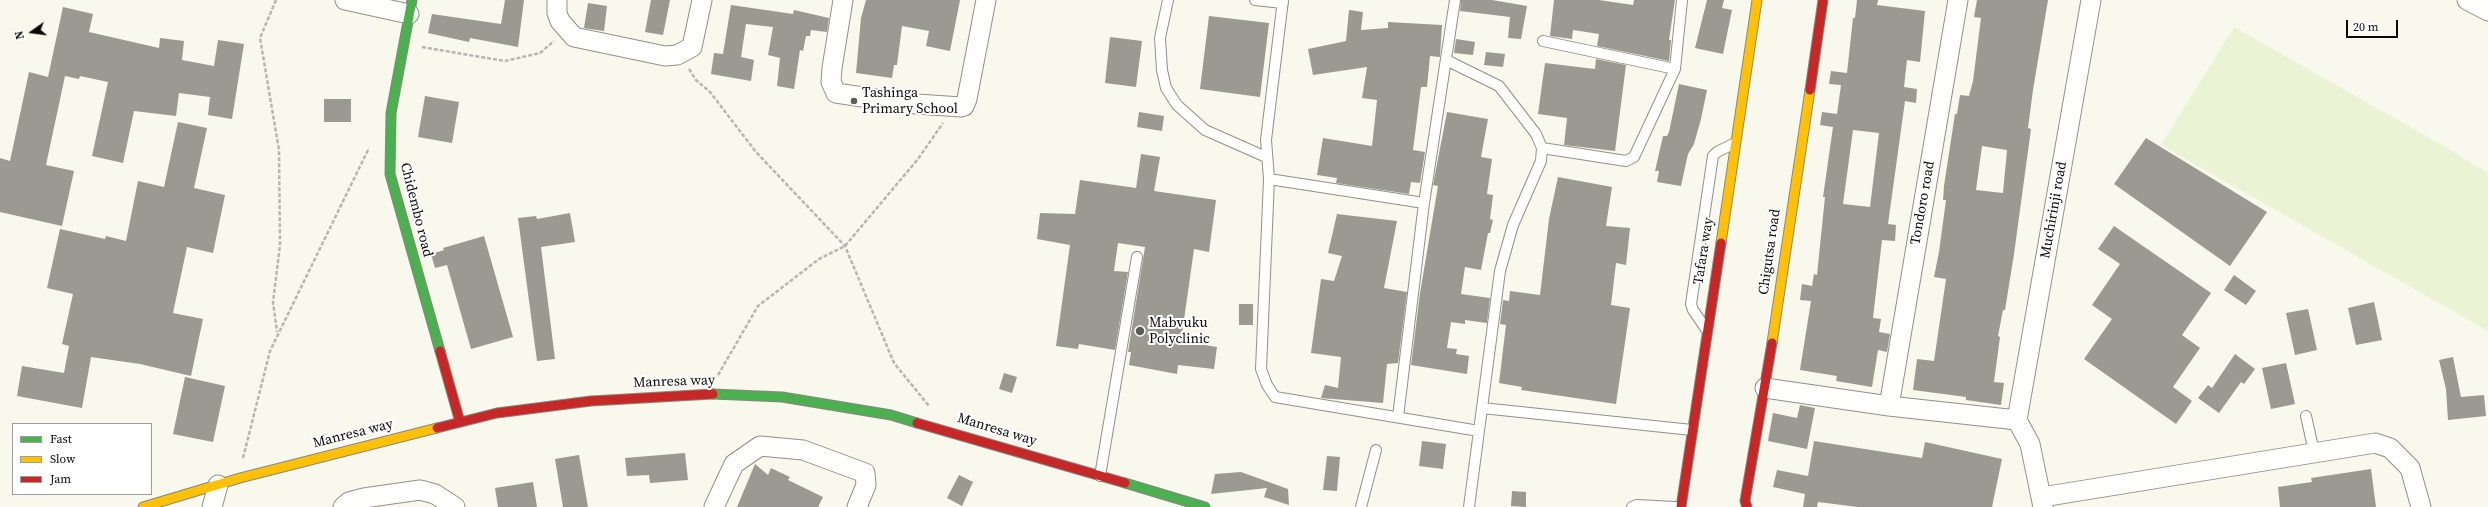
<!DOCTYPE html>
<html>
<head>
<meta charset="utf-8">
<style>
	body { margin:0 }
	#map { position:relative; width:2488px; height:507px; overflow:hidden; background:#f9f8ec; font-family:"Source Serif 4",serif }
	canvas { display:block }
	.legend { position:absolute; left:12px; top:423px; width:140px; height:72px; box-sizing:border-box; background:#fff; border:1px solid #9d9d9d; margin:0; padding:5px 7px; list-style:none; font-size:12px; color:#090909 }
	.legend li { display:flex; align-items:center; gap:8px; height:20px }
	.legend b { width:20px; border:1px solid #9d9d9d }
	.north { position:absolute; left:12px; top:12px; width:40px; height:40px; -webkit-text-stroke:3px #fff; paint-order:stroke; rotate:256deg; font-size:11px; font-weight:700; line-height:16px; text-align:center; color:#090909 }
	.north::after { content:''; display:block; margin:auto; width:14px; height:18px; background:#090909; clip-path:polygon(50% 0,100% 100%,50% 72%,0 100%) }
	.scale { position:absolute; left:2346px; top:20px; width:52px; height:18px; box-sizing:border-box; border:2px solid #090909; border-top:0; padding-left:5px; font-size:12px; line-height:14px; white-space:nowrap; color:#090909; -webkit-text-stroke:3px #fff; paint-order:stroke }
</style>
</head>
<body>
<div id="map">
<canvas width="2488" height="507"></canvas>
<ul class="legend">
<li><b style="height:5px;background:#4caf50"></b>Fast</li>
<li><b style="height:5px;background:#ffc107"></b>Slow</li>
<li><b style="height:5px;background:#c62828"></b>Jam</li>
</ul>
<div class="north">N</div>
<div class="scale">20 m</div>
</div>
<script>
const ctx = document.querySelector('canvas').getContext('2d');
ctx.lineJoin = 'round';
function fillPath(path, color) { ctx.fillStyle = color; ctx.fill(path, 'evenodd'); }
const shape = rows => new Path2D(rows.map(r => 'M' + r).join(''));
function stroke(path, color, width, dash) { ctx.strokeStyle = color; ctx.lineWidth = width; ctx.lineCap = dash ? 'butt' : 'round'; ctx.setLineDash(dash || []); ctx.stroke(path); }
function write(font, color, halo, rows, align = 'center') {
  ctx.font = font + ' "Source Serif 4",serif'; ctx.lineWidth = 4; ctx.setLineDash([]); ctx.textBaseline = 'middle'; ctx.strokeStyle = halo; ctx.fillStyle = color; for (const [text, x, y, turn = 0] of rows) {
    ctx.save(); ctx.translate(x, y); ctx.rotate((+turn || 0) * Math.PI / 180); ctx.textAlign = isNaN(turn) ? turn : align; if (halo) ctx.strokeText(text, 0, 0); ctx.fillText(text, 0, 0); ctx.restore();
  }
}
fillPath(shape([
	[2234,27,2444,146,2488,173,2488,331,2161,145]
]), '#eaf4d4');
fillPath(shape([
	[505,0,524,0,518,47,470,38,469,42,428,33,432,14,501,24],
	[651,0,670,0,663,35,645,32],
	[866,0,960,0,950,51,926,46,929,31,902,26,897,65,894,65,892,78,856,73,861,18],
	[1461,0,1492,0,1527,6,1521,39,1508,38,1510,17,1460,11],
	[1554,0,1599,0,1633,5,1634,0,1675,0,1669,40,1671,40,1669,61,1597,46,1599,34,1573,30,1572,39,1550,36],
	[1707,0,1724,0,1722,8,1732,10,1723,54,1695,48],
	[1857,0,1878,0,1877,5,1925,11,1920,62,1907,60,1904,87,1917,89,1916,103,1905,101,1888,224,1896,225,1895,241,1882,240,1873,318,1881,319,1879,332,1890,334,1887,352,1878,350,1872,387,1836,381,1837,376,1800,370,1811,301,1800,300,1802,284,1812,286,1814,274,1817,275,1825,197,1823,197,1833,127,1820,125,1822,112,1837,114,1841,85,1829,84,1831,71,1847,73,1853,18,1855,18],
	[1853,130,1879,133,1870,207,1843,204],
	[1977,0,2048,0,2033,90,2028,128,2031,129,2014,254,2005,310,2003,310,1998,336,2000,337,1994,382,2004,383,2001,405,1966,400,1966,397,1913,390,1917,359,1934,361,1946,279,1934,277,1939,252,1946,200,1943,200,1944,186,1955,114,1957,114,1960,95,1969,96,1973,81,1981,18,1974,17],
	[1982,146,2007,150,2003,193,1976,190],
	[588,3,607,6,604,31,584,28],
	[731,5,793,14,794,10,829,18,827,32,811,30,810,36,806,36,803,51,800,50,794,89,777,86,780,58,768,55,773,27,746,24,741,57,754,60,751,81,711,74,714,53,723,54],
	[63,7,93,14,89,32,159,48,160,38,184,41,182,60,214,66,218,40,244,44,232,119,208,115,210,97,179,93,176,116,134,111,123,163,92,156,108,82,80,76,79,79,65,76,46,165,74,171,62,226,0,212,0,158,10,161,29,72,48,77],
	[1349,10,1363,12,1361,30,1388,28,1388,22,1442,25,1440,57,1430,56,1427,87,1421,87,1413,150,1425,152,1420,183,1411,182,1409,194,1336,183,1337,178,1317,175,1323,138,1372,146,1377,100,1362,98,1367,67,1313,75,1308,49,1346,41],
	[1209,16,1269,23,1260,97,1200,89],
	[1110,37,1142,41,1136,87,1105,83],
	[1456,39,1475,42,1473,55,1454,53],
	[1486,52,1505,54,1503,67,1484,65],
	[1596,59,1626,65,1615,151,1564,145,1567,118,1538,114,1545,63,1595,69],
	[1679,84,1707,90,1701,119,1694,144,1688,154,1681,186,1657,182,1659,171,1655,171,1663,136,1667,136,1669,132],
	[425,96,459,102,452,143,418,137],
	[324,99,351,99,351,122,324,122],
	[1139,112,1164,116,1162,131,1137,127],
	[1447,112,1488,119,1481,157,1492,159,1487,194,1493,195,1490,219,1493,220,1490,233,1488,233,1481,270,1465,267,1461,294,1490,298,1487,323,1465,320,1465,324,1451,322,1447,348,1457,349,1456,354,1469,356,1467,374,1411,365,1420,293,1438,186,1433,185],
	[178,122,207,128,194,188,225,195,213,253,187,247,173,313,203,319,191,376,140,364,91,357,82,408,17,396,22,366,64,373,69,346,62,344,73,294,47,288,60,229,105,239,106,236,126,241,138,181,164,187],
	[2146,138,2267,212,2230,266,2114,184],
	[1141,154,1160,157,1154,191,1216,200,1209,252,1194,249,1181,341,1217,347,1214,369,1178,365,1177,374,1129,365,1131,352,1128,352,1145,247,1118,243,1114,271,1128,272,1115,350,1079,344,1078,349,1056,346,1070,245,1037,239,1040,213,1075,214,1080,180,1136,188],
	[1558,177,1612,187,1606,226,1630,228,1626,265,1616,263,1611,305,1630,308,1616,404,1521,390,1522,387,1499,383,1506,325,1500,324,1503,300,1509,301,1510,291,1540,295,1549,219],
	[570,213,575,242,541,247,555,359,537,361,518,218,536,216,537,219],
	[1337,214,1397,221,1384,288,1407,292,1398,363,1387,364,1383,403,1321,398,1325,385,1338,388,1341,357,1311,353,1321,279,1334,281,1342,256,1328,253],
	[2114,226,2211,293,2182,335,2200,348,2173,387,2192,401,2176,424,2084,359,2112,319,2092,305,2120,264,2098,249],
	[484,236,513,337,471,349,447,265,435,268,431,254,444,250,443,248],
	[2234,275,2256,291,2246,305,2224,290],
	[2374,302,2382,340,2356,345,2348,308],
	[1239,304,1253,304,1253,325,1239,325],
	[2308,309,2317,350,2295,355,2286,313],
	[2235,354,2255,369,2244,384,2241,382,2219,413,2198,398,2208,385,2212,388],
	[2453,357,2461,397,2484,395,2486,416,2448,420,2446,389,2439,360],
	[2286,363,2295,404,2271,409,2262,368],
	[1004,373,1017,377,1012,393,999,389],
	[185,377,225,386,213,442,173,434],
	[1800,405,1815,408,1807,449,1768,441,1773,413,1797,418],
	[1422,441,1446,444,1443,469,1419,466],
	[1814,441,1922,458,1925,442,2002,459,1992,507,1858,507,1818,502,1817,507,1803,507,1805,494,1773,487,1777,470,1808,476],
	[685,453,688,480,650,483,649,475,627,476,625,458],
	[579,455,588,507,563,507,555,459],
	[1327,456,1340,457,1337,491,1323,490],
	[755,464,768,475,771,468,790,477,788,480,823,497,818,507,737,507],
	[2371,469,2376,507,2280,507,2278,487,2312,482,2311,478],
	[1241,472,1288,489,1289,505,1264,497,1267,488,1211,494,1215,474],
	[959,475,973,482,962,506,947,498],
	[533,482,537,507,498,507,495,488],
	[1512,491,1526,492,1526,507,1511,506]
]), '#9b9992');
const lane = shape([
	[1168,0,1160,38,1162,70,1166,88,1177,105,1205,130,1266,157],
	[1255,0,1283,3],
	[1543,41,1675,69],
	[1446,60,1499,86,1536,134,1542,148,1541,161,1513,225,1500,271,1469,507],
	[1542,148,1626,161,1634,157,1675,69,1682,0],
	[1269,179,1266,140,1283,0],
	[1424,203,1269,179,1261,369,1267,385,1275,397,1479,431],
	[1706,329,1693,310,1691,304,1713,156,1717,152,1735,143],
	[1482,408,1692,430],
	[2306,416,2314,452],
	[1398,417,1424,203,1455,0],
	[1100,476,1137,257],
	[1361,507,1376,450],
	[1632,507,1637,505,1675,507]
]);
const street = shape([
	[345,0,409,14],
	[557,0,557,13,560,21,574,37,665,56,677,55,692,47,702,0],
	[843,0,832,68,831,82,836,93,902,103,961,107,964,106,967,99,986,0],
	[2467,0,2488,11],
	[1765,388,1889,406,2017,420,2030,444,2043,507],
	[1889,406,1958,0],
	[2017,420,2091,0],
	[2042,497,2375,443,2390,448,2410,468,2421,507],
	[212,507,218,485],
	[343,507,349,502,364,498,420,490,435,494,455,507],
	[714,507,734,464,760,446,803,450,865,473,866,485,857,507]
]);
const fast = shape([
	[412,0,391,113,390,174,440,351],
	[713,394,782,397,891,415,917,423],
	[1125,483,1205,507]
]);
const slow = shape([
	[1721,243,1757,0],
	[1772,343,1810,90],
	[143,507,240,478,437,428]
]);
const jam = shape([
	[1810,90,1823,0],
	[440,351,460,422],
	[917,423,1125,483],
	[437,428,497,413,591,401,713,394],
	[1681,507,1721,243],
	[1747,507,1745,501,1772,343]
]);
stroke(lane, '#91918b', 12);
stroke(street, '#91918b', 21);
stroke(fast, '#888782', 11);
stroke(slow, '#888782', 11);
stroke(jam, '#888782', 11);
stroke(shape([
	[276,0,260,38,279,150,280,245,273,302,277,332],
	[422,47,505,61,540,53,554,41],
	[689,69,696,80,710,92,756,152,845,246,894,363,929,406],
	[718,375,758,306,819,259,845,246,918,159,943,123],
	[243,458,270,351,369,148]
]), '#b6b6b4', 2.5, [4, 2]);
stroke(lane, '#fefefc', 10);
stroke(street, '#fefefc', 19);
stroke(fast, '#4caf50', 9);
stroke(slow, '#ffc107', 9);
stroke(jam, '#c62828', 9);
for (const [x, y, r, color] of [
	[854,101,4,"#5d5d58"],
	[1140,331,5,"#5d5d58"]
]) { const dot = new Path2D(); dot.arc(x, y, r, 0, 2 * Math.PI); ctx.fillStyle = color; ctx.fill(dot); stroke(dot, '#fff', 1.5); }
write('14px', '#090909', '#fff', [
	["Tashinga",862,93],
	["Primary School",862,109],
	["Mabvuku",1149,323],
	["Polyclinic",1149,339]
], 'left');
write('14px', '#090909', '#fff', [
	["Tondoro road",1923,203,-80],
	["Chidembo road",416,210,76],
	["Muchirinji road",2054,210,-80],
	["Tafara way",1704,251,-81],
	["Chigutsa road",1770,252,-82],
	["Manresa way",674,382,-2],
	["Manresa way",997,430,17],
	["Manresa way",353,434,-14]
]);
</script>
</body>
</html>
